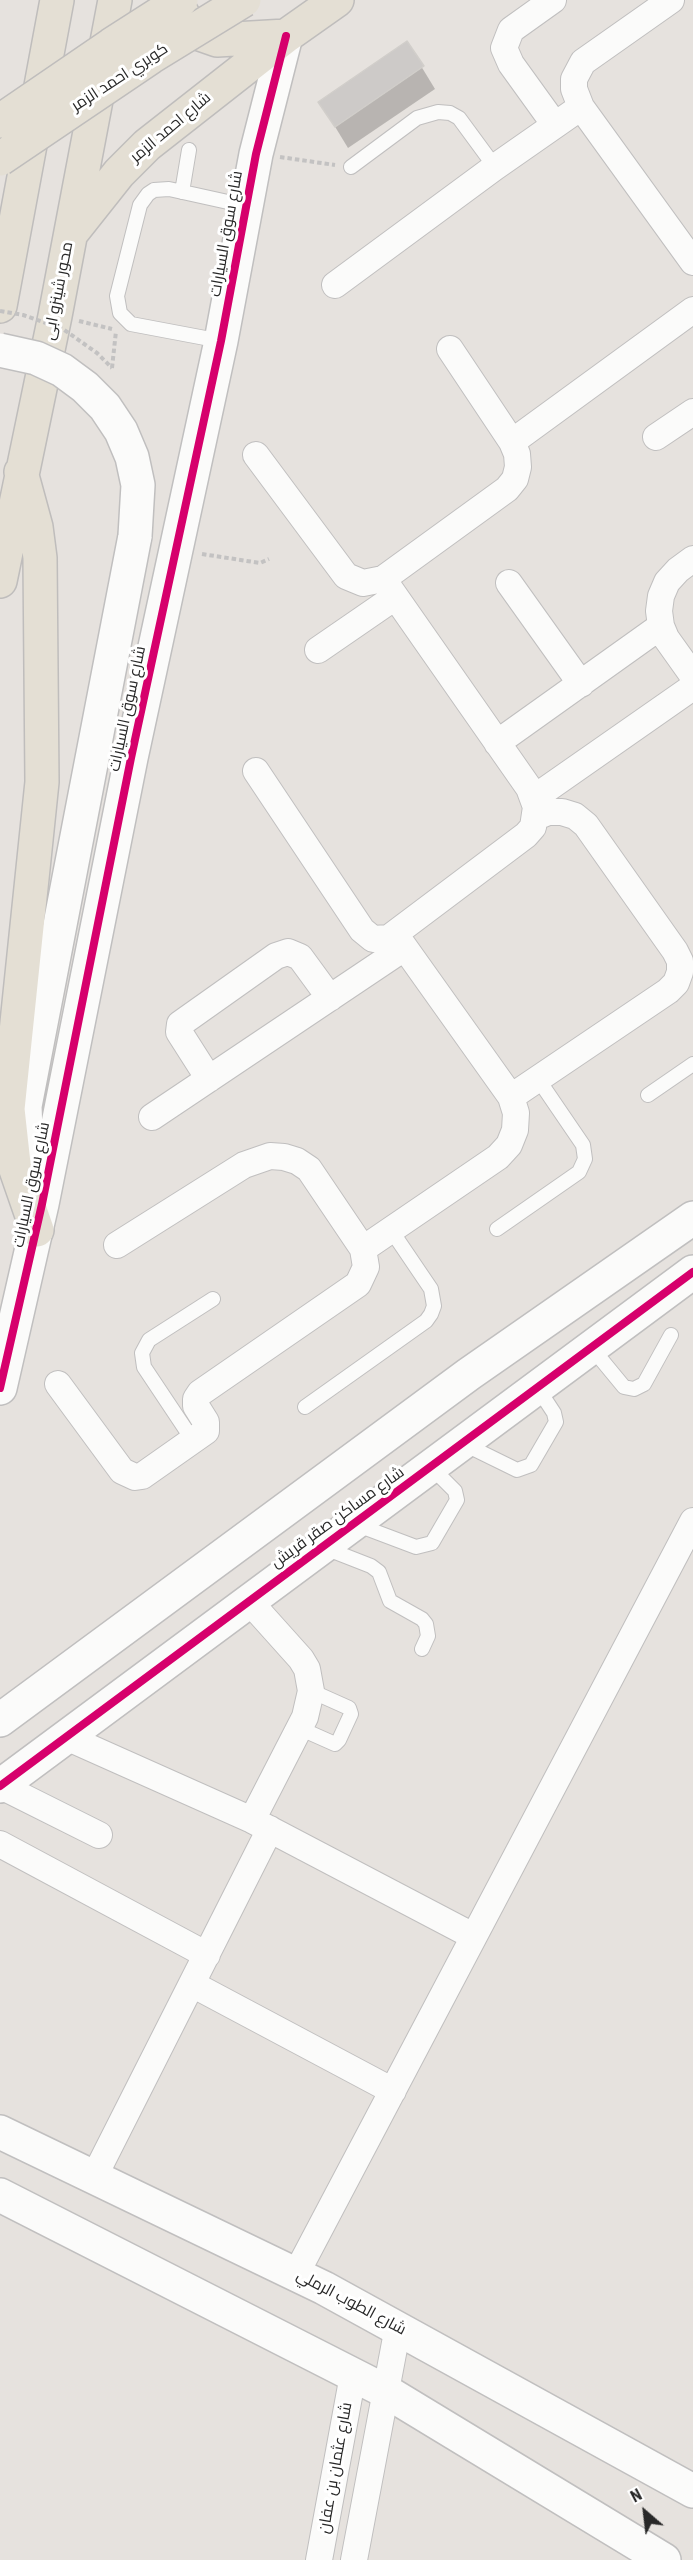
<!DOCTYPE html>
<html>
<head>
<meta charset="utf-8">
<style>
	body { margin:0 }
	#map { position:relative; width:693px; height:2560px; overflow:hidden; background:#e6e2de; font-family:"Roboto Condensed",sans-serif }
	canvas { display:block }
	.north { position:absolute; left:615px; top:2482px; width:60px; height:60px; -webkit-text-stroke:4px #fff; paint-order:stroke; rotate:332deg; font-size:16px; font-weight:700; line-height:24px; text-align:center; color:#282828 }
	.north::after { content:''; display:block; margin:auto; width:21px; height:27px; background:#282828; clip-path:polygon(50% 0,100% 100%,50% 72%,0 100%) }
</style>
</head>
<body>
<div id="map">
<canvas width="693" height="2560"></canvas>
<div class="north">N</div>
</div>
<script>
const ctx = document.querySelector('canvas').getContext('2d');
ctx.lineJoin = 'round';
function fillPath(path, color) { ctx.fillStyle = color; ctx.fill(path, 'evenodd'); }
const shape = rows => new Path2D(rows.map(r => 'M' + r).join(''));
function stroke(path, color, width, dash) { ctx.strokeStyle = color; ctx.lineWidth = width; ctx.lineCap = dash ? 'butt' : 'round'; ctx.setLineDash(dash || []); ctx.stroke(path); }
function write(font, color, halo, rows, align = 'center') {
  ctx.font = font + ' "Roboto Condensed",Cairo,sans-serif'; ctx.lineWidth = 6; ctx.setLineDash([]); ctx.textBaseline = 'middle'; ctx.strokeStyle = halo; ctx.fillStyle = color; for (const [text, x, y, turn = 0] of rows) {
    ctx.save(); ctx.translate(x, y); ctx.rotate((+turn || 0) * Math.PI / 180); ctx.textAlign = isNaN(turn) ? turn : align; if (halo) ctx.strokeText(text, 0, 0); ctx.fillText(text, 0, 0); ctx.restore();
  }
}
fillPath(shape([
	[407,43,435,89,348,148,320,102]
]), '#0003');
const building = shape([
	[407,41,424,66,335,127,318,102,407,41]
]);
fillPath(building, '#cdcac8');
stroke(building, '#d1ceca', 1.5);
const lane = shape([
	[351,167,417,118,438,112,450,113,459,118,495,167],
	[182,192,189,150],
	[221,341,131,324,120,313,117,296,140,205,148,194,154,190,169,189,246,206],
	[648,1095,693,1064],
	[497,1229,579,1172,585,1159,583,1145,538,1079],
	[591,1347,624,1387,634,1389,644,1384,671,1335],
	[305,1407,426,1321,431,1314,434,1306,431,1289,391,1230],
	[194,1442,144,1367,142,1353,149,1340,213,1299],
	[464,1444,517,1470,531,1465,556,1422,554,1413,537,1387],
	[355,1524,416,1547,432,1543,457,1500,455,1491,430,1466],
	[325,1548,371,1566,379,1572,390,1601,422,1619,426,1624,428,1636,422,1649],
	[299,1728,335,1744,339,1740,351,1714,349,1708,311,1691]
]);
const street = shape([
	[553,0,511,30,504,48,511,64,555,125],
	[671,0,583,62,574,79,574,89,581,107,693,262],
	[335,285,495,167,581,107],
	[656,437,693,412],
	[512,442,693,310],
	[256,455,346,576,363,583,383,579,507,489,515,479,518,467,517,454,512,442,450,349],
	[693,559,678,570,667,582,661,596,659,611,661,626,666,638,693,676],
	[509,583,581,684],
	[318,650,395,597],
	[497,743,661,626],
	[256,771,362,930,373,939,389,938,526,835,533,827,536,807,529,788,383,579],
	[534,798,693,687],
	[209,1079,179,1032,180,1024,276,956,288,952,300,957,330,998],
	[511,1097,668,991,676,983,680,972,680,961,675,951,586,825,575,816,562,812,548,812,536,817],
	[152,1117,404,948],
	[363,1249,498,1157,509,1145,515,1130,516,1113,511,1097,395,934],
	[58,1384,122,1471,135,1477,142,1476,206,1431,206,1422,196,1406,196,1399,200,1393,358,1284,366,1267,363,1249,309,1169,297,1161,284,1157,270,1156,244,1165,117,1245],
	[249,1601,301,1659,307,1669,311,1691,305,1717,252,1820],
	[66,1737,252,1820,473,1936],
	[1,1786,99,1835],
	[0,1844,207,1955],
	[192,1984,393,2091],
	[94,2177,270,1829],
	[296,2274,693,1521],
	[319,2560,353,2375],
	[354,2560,398,2327]
]);
const secondary = shape([
	[27,1157,25,1106,135,536],
	[0,1388,42,1204,131,758,221,341,256,154,286,36],
	[0,1720,469,1374,693,1218],
	[0,1786,693,1272],
	[0,2132,324,2288,693,2491],
	[0,2195,387,2392,664,2560]
]);
const primary = shape([
	[180,10,189,25,197,33,217,40,286,36],
	[73,231,119,173,147,145,286,36,337,0],
	[0,306,57,0],
	[21,472,36,527,40,558,42,782,8,1109,14,1164,37,1230],
	[0,581,55,316,115,0]
]);
stroke(lane, '#c0bfbf', 16);
stroke(street, '#c0bfbf', 28);
stroke(secondary, '#c0bfbf', 36);
stroke(primary, '#bfbdbc', 36);
stroke(shape([
	[280,157,335,165],
	[79,321,112,329],
	[112,368,116,331],
	[202,554,260,563,269,559]
]), '#c3c2c2', 4, [4.5, 3]);
stroke(lane, '#fbfbfa', 14);
stroke(street, '#fbfbfa', 26);
stroke(secondary, '#fbfbfa', 33);
stroke(primary, '#e4dfd4', 33);
const secondaryBridge = shape([
	[0,350,36,358,62,370,85,387,105,407,121,431,132,457,138,485,135,536]
]);
const primaryBridge = shape([
	[0,121,111,45,181,0],
	[0,159,151,57,244,0]
]);
stroke(secondaryBridge, '#c0bfbf', 36, []);
stroke(primaryBridge, '#bfbdbc', 36, []);
stroke(shape([
	[0,311,23,315,63,329,97,353,112,368]
]), '#c3c2c2', 4, [4.5, 3]);
stroke(secondaryBridge, '#fbfbfa', 33);
stroke(primaryBridge, '#e4dfd4', 33);
stroke(shape([
	[0,1388,42,1204,131,758,221,341,256,154,286,36],
	[0,1786,693,1272]
]), '#d6006c', 8);
write('16px', '#282828', '#fff', [
	["كوبري احمد الزمر",120,78,-33],
	["شارع احمد الزمر",171,128,-40],
	["شارع سوق السيارات",227,234,-80],
	["محور شينزو ابى",59,291,-79],
	["شارع سوق السيارات",128,709,-78],
	["شارع سوق السيارات",32,1185,-78],
	["شارع مساكن صقر قريش",338,1518,-36],
	["شارع الطوب الرملي",351,2303,28],
	["شارع عثمان بن عفان",336,2468,-80]
]);
</script>
</body>
</html>
